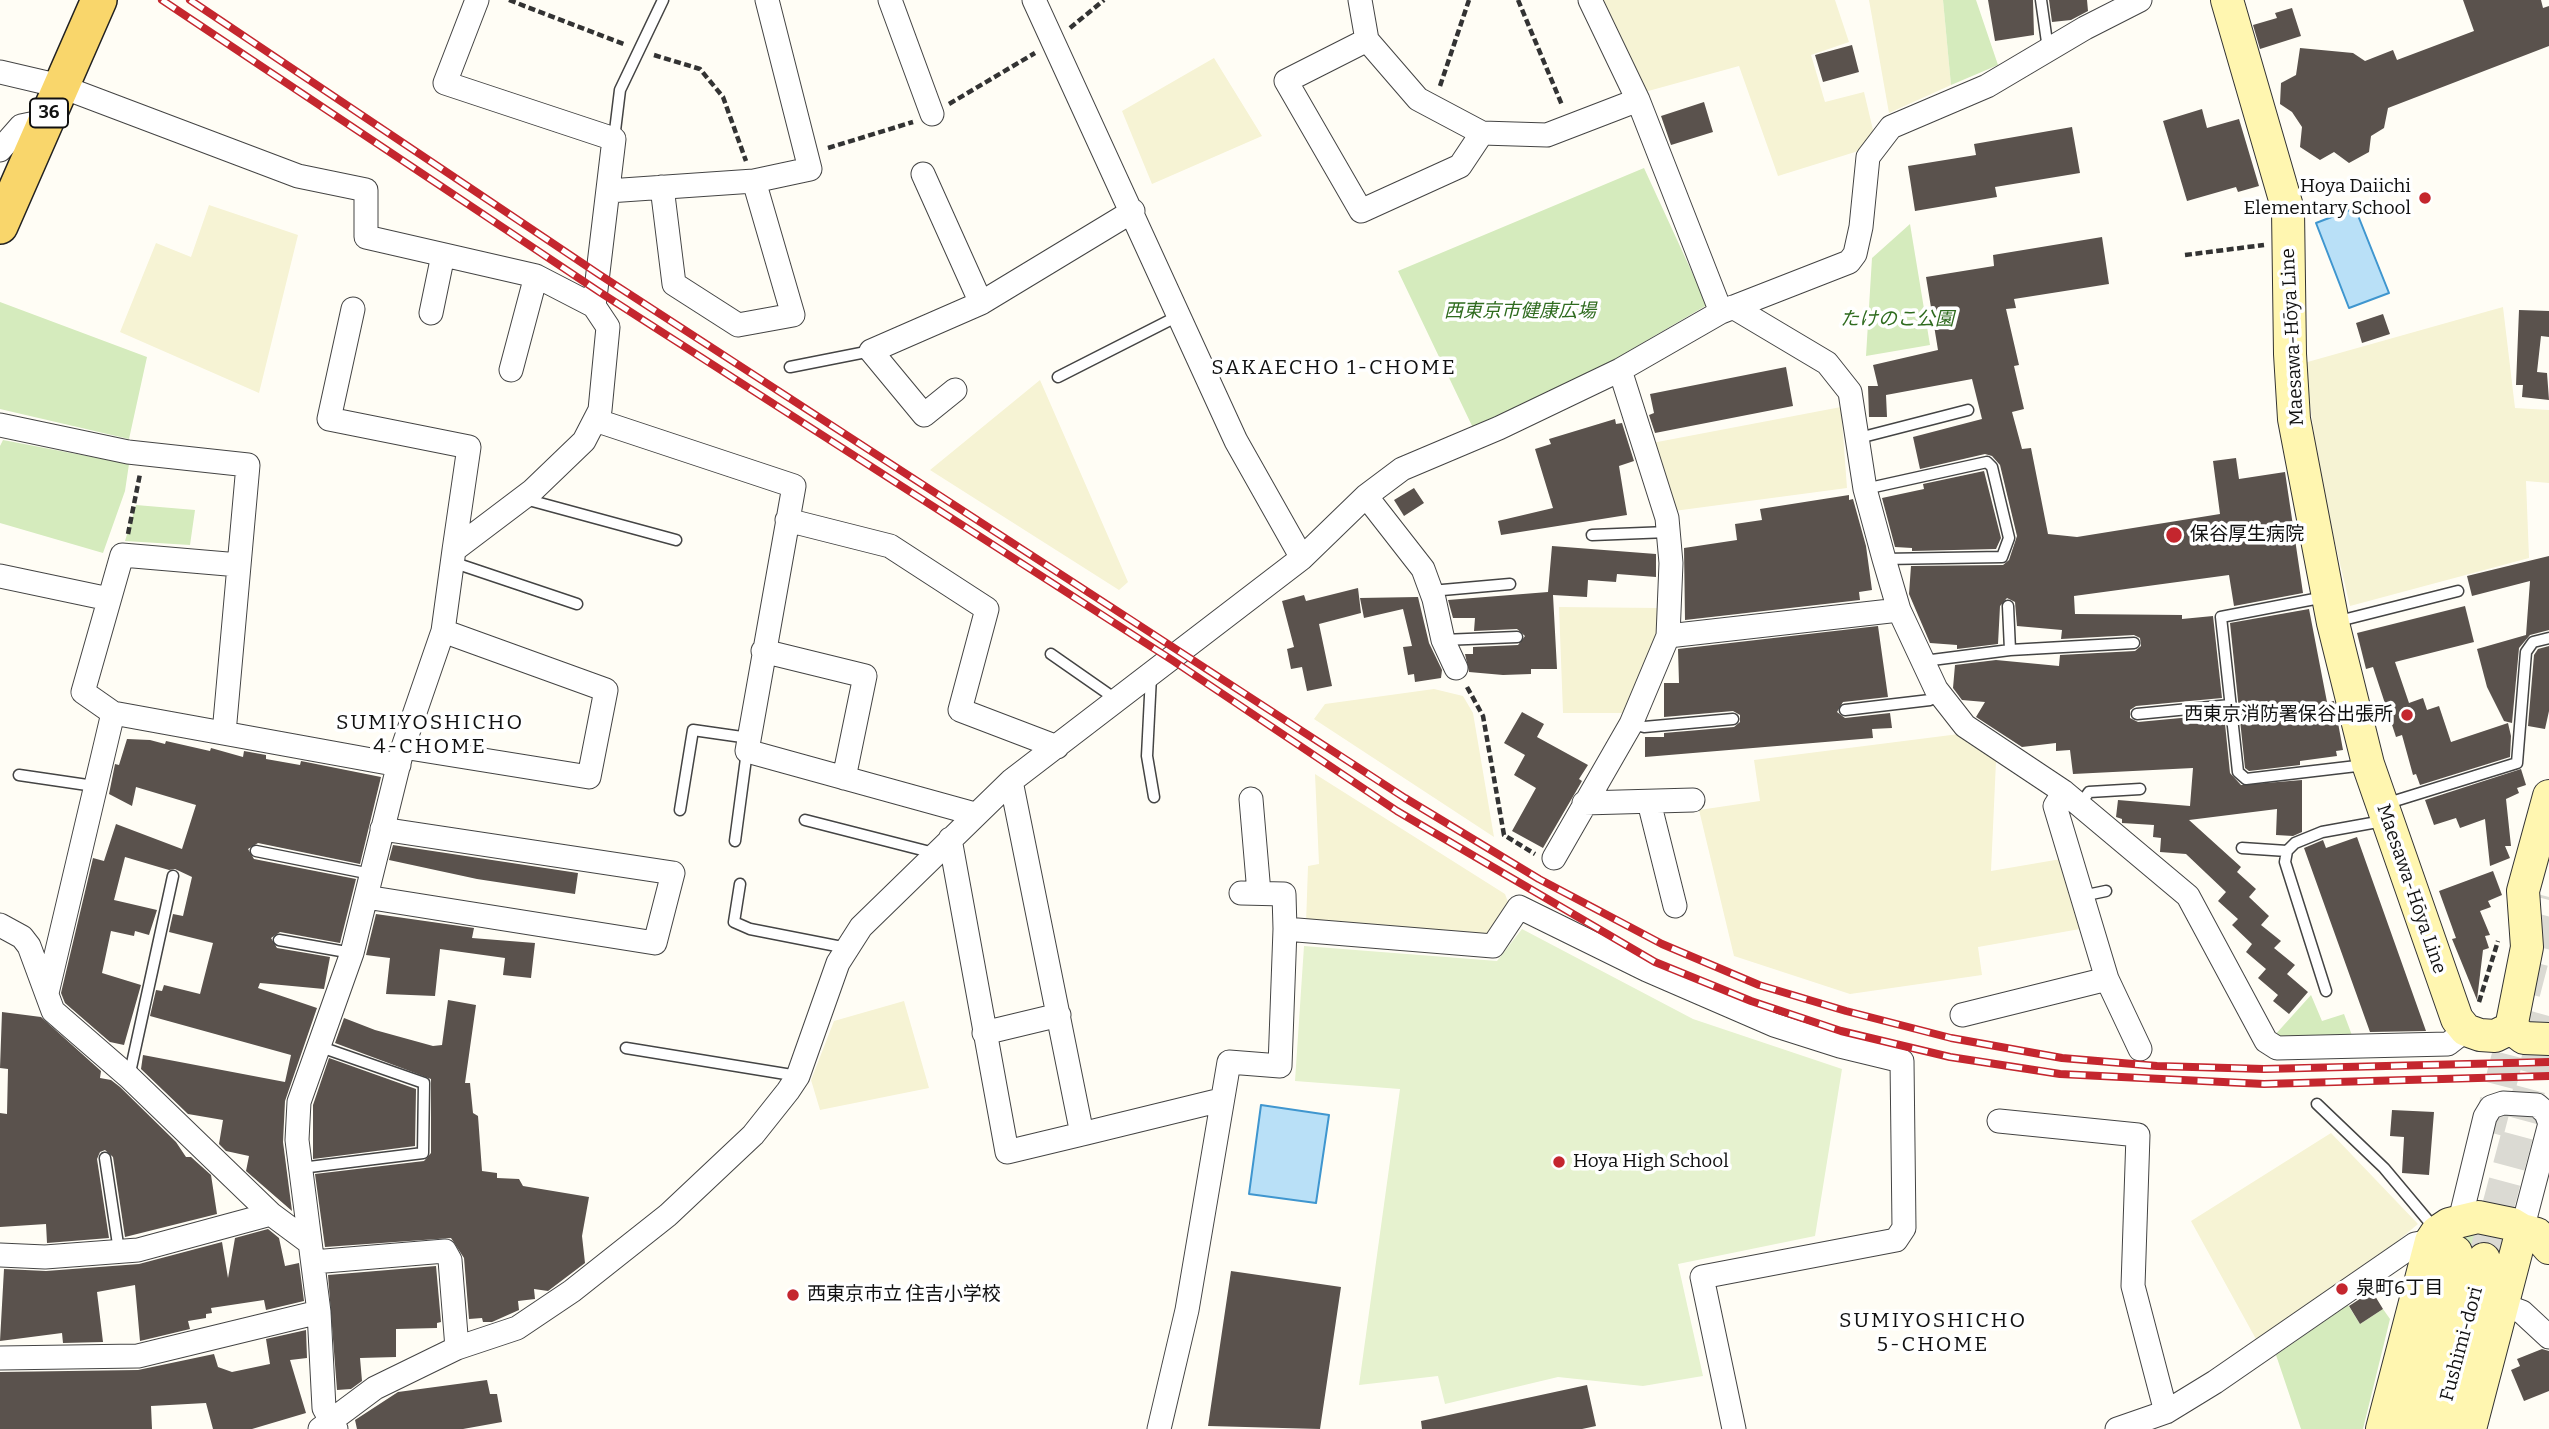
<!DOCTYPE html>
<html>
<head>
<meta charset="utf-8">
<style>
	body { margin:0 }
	canvas { display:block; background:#fffdf5 }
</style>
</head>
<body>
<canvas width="2549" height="1429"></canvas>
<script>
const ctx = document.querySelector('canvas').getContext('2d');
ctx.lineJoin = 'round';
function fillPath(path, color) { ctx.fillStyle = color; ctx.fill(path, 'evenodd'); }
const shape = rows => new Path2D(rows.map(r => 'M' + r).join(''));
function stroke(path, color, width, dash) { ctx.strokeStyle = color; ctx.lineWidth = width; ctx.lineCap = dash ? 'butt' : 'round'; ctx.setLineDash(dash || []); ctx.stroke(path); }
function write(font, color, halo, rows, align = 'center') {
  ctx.font = font + ' Bitter,"Noto Sans JP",serif'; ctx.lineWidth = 7; ctx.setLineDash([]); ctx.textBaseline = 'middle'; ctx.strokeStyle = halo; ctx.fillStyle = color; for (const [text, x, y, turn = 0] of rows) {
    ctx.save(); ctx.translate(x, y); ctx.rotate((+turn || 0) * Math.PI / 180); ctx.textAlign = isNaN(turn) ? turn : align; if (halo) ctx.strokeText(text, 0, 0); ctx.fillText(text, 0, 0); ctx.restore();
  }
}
fillPath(shape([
	[1599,0,1835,0,1849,42,1811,55,1825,102,1864,92,1874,134,1868,148,1778,176,1739,66,1641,93],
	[1869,0,1943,0,1951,85,1889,113],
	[1214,58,1262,136,1152,184,1122,111],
	[209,205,298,235,259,393,120,332,156,243,191,257],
	[2503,307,2515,408,2549,410,2549,483,2526,481,2529,558,2350,606,2321,483,2304,363],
	[1040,380,1128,582,1119,590,930,470],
	[1841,407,1847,488,1674,511,1652,443],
	[1559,607,1659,608,1657,642,1628,713,1563,713],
	[1434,689,1463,696,1473,713,1494,837,1314,719,1325,704],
	[1959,734,1996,761,1991,871,2061,859,2080,929,1978,947,1982,975,1850,994,1734,956,1699,810,1760,801,1754,760],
	[1315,774,1505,894,1511,910,1486,939,1306,924,1308,866,1319,864],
	[904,1001,929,1088,820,1110,811,1080,834,1021],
	[2331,1133,2418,1224,2382,1254,2257,1341,2191,1221]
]), '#f6f3d4');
fillPath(shape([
	[1943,0,1976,0,1998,65,1951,85],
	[1644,168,1707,305,1610,362,1474,430,1398,271],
	[1910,224,1930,345,1866,356,1872,258],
	[0,302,147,357,129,439,0,409],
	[3,440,129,464,125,491,103,553,0,523,0,446],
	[136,505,195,510,190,545,125,541],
	[2311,995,2322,1021,2344,1014,2353,1038,2305,1041,2274,1036],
	[2468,1229,2501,1236,2506,1265,2442,1240],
	[2348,1305,2360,1324,2383,1309,2390,1319,2363,1429,2301,1429,2276,1355]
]), '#d5ebbd');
fillPath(shape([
	[1522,929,1693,1019,1842,1069,1815,1236,1678,1264,1703,1376,1643,1386,1558,1377,1445,1404,1438,1376,1359,1385,1400,1089,1295,1081,1304,946,1497,961]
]), '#e6f2cf');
const water = shape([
	[2355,208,2389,293,2349,308,2316,223,2355,208],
	[1261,1105,1329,1115,1316,1203,1249,1194,1261,1105]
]);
fillPath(water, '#b9e0f7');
stroke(water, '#3f96cf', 2);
fillPath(shape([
	[1988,0,2033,0,2034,35,1995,41],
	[2049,0,2087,0,2088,11,2071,20,2052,22],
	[2463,0,2541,0,2543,8,2549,6,2549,46,2388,108,2384,128,2371,136,2369,152,2349,163,2334,152,2320,160,2300,147,2302,127,2292,112,2280,104,2281,83,2296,75,2300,48,2353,53,2365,61,2393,50,2397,60,2474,31],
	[2292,8,2301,36,2260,49,2253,25,2277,18,2275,13],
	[1852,45,1859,72,1823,82,1815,55],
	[1704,102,1713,132,1671,145,1661,116],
	[2202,109,2207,128,2239,119,2259,186,2238,192,2236,187,2187,201,2163,121],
	[2072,127,2080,173,1995,187,1997,197,1915,211,1908,166,1976,155,1974,144],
	[2102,237,2109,284,2014,299,2016,308,2006,309,2019,365,2014,366,2024,409,2012,412,2022,449,2031,448,2048,534,2077,537,2220,514,2213,461,2236,458,2239,479,2285,472,2303,593,2234,606,2229,575,2074,596,2075,614,2182,615,2182,619,2213,616,2222,698,2136,706,2130,710,2130,718,2138,722,2224,714,2230,773,2241,785,2302,780,2302,832,2293,836,2276,835,2277,809,2189,820,2241,867,2237,872,2256,889,2249,897,2269,916,2261,925,2281,941,2274,948,2295,965,2287,974,2308,992,2289,1014,2273,1001,2278,995,2258,978,2266,969,2246,952,2252,944,2232,925,2238,919,2218,901,2226,892,2186,854,2160,852,2161,838,2153,837,2154,825,2122,823,2122,819,2116,817,2118,800,2190,806,2193,768,2073,774,2070,750,2056,751,2056,743,2022,747,1976,717,1985,702,1962,700,1953,688,1955,665,1996,660,2059,666,2060,655,2135,651,2141,646,2140,638,2134,635,2061,639,2062,630,2017,626,2015,602,2007,598,2000,606,1998,644,1957,649,1957,645,1930,643,1909,594,1911,566,2003,565,2009,560,2017,536,2000,465,1992,456,1985,454,1920,469,1913,437,1982,419,1972,379,1886,395,1887,417,1869,417,1868,386,1878,386,1873,365,1938,350,1926,277,1994,266,1993,255],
	[2519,310,2549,311,2549,337,2541,336,2537,372,2547,373,2549,400,2522,397,2523,385,2516,385],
	[2383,314,2390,334,2362,343,2356,323],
	[1786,367,1793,406,1655,433,1649,415,1654,413,1650,394],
	[1615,419,1616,424,1622,423,1634,461,1619,466,1627,515,1501,535,1498,521,1553,508,1535,449,1551,444,1549,439],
	[1984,471,2001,538,1996,549,1912,551,1912,548,1895,547,1882,498,1924,489,1923,484],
	[1414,488,1424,503,1404,516,1394,500],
	[1849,495,1849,500,1853,499,1866,546,1872,590,1859,592,1860,600,1685,620,1684,548,1737,540,1735,524,1762,520,1760,509],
	[1552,546,1656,554,1656,577,1617,574,1616,582,1588,580,1587,597,1553,595,1557,669,1531,669,1531,674,1503,675,1469,672,1465,654,1473,654,1473,647,1518,645,1525,636,1517,629,1474,631,1475,618,1453,618,1448,600,1548,592],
	[2549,556,2549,630,2530,635,2519,648,2512,723,2504,721,2487,687,2477,649,2526,635,2530,581,2472,596,2467,576],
	[1358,588,1361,613,1319,624,1332,686,1307,691,1302,667,1291,669,1287,649,1294,647,1282,601,1304,595,1306,601],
	[1418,597,1429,643,1442,670,1441,678,1415,682,1414,674,1408,675,1403,647,1412,646,1403,609,1364,618,1360,598],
	[2465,606,2474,642,2395,662,2409,703,2423,698,2427,710,2439,706,2451,742,2508,723,2511,736,2510,757,2420,785,2416,774,2413,775,2402,735,2396,737,2373,667,2366,669,2357,633],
	[2309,609,2327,702,2334,701,2343,750,2336,751,2337,756,2300,761,2300,765,2249,771,2245,768,2230,623],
	[1878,626,1888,697,1843,702,1837,712,1845,718,1890,713,1892,728,1872,729,1873,738,1645,757,1645,737,1664,737,1664,733,1734,727,1740,722,1740,715,1733,711,1664,717,1664,683,1679,683,1678,649],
	[2549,646,2549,711,2545,729,2528,726,2534,655,2538,649],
	[1522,712,1544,724,1537,737,1588,765,1579,779,1582,781,1543,848,1512,831,1536,788,1514,775,1525,755,1504,743],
	[127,739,150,740,165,744,166,741,210,751,211,748,243,757,244,751,266,755,266,759,300,765,301,761,381,777,360,864,258,843,248,849,254,859,356,879,340,943,280,932,271,938,277,948,330,957,324,989,260,983,258,988,317,1008,285,1101,283,1142,292,1211,246,1171,249,1156,226,1151,219,1144,223,1120,188,1114,141,1069,143,1055,285,1082,291,1055,150,1016,156,990,162,991,164,985,200,994,213,943,169,932,173,914,183,916,192,877,175,869,169,870,125,857,114,900,157,910,149,935,135,931,134,936,111,931,102,973,141,985,124,1045,110,1042,65,1003,61,993,93,858,104,861,116,824,182,849,196,805,136,787,132,806,109,794,115,764,119,765],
	[2521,769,2526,785,2517,788,2519,793,2506,799,2511,846,2505,846,2510,858,2490,866,2485,819,2460,828,2456,818,2434,825,2425,800],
	[2357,837,2426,1031,2370,1032,2304,848,2323,840,2326,848],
	[393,845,578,873,575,894,477,879,389,860],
	[2493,871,2502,895,2488,901,2491,907,2480,911,2490,935,2485,936,2489,948,2483,950,2477,1000,2452,939,2456,938,2439,891],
	[376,914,474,928,472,938,535,943,531,978,503,975,505,958,440,949,435,996,386,994,390,958,366,955],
	[448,1000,476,1005,465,1083,470,1083,473,1113,478,1116,482,1171,497,1173,497,1178,519,1179,523,1186,589,1197,582,1236,585,1263,548,1291,534,1289,535,1299,518,1301,519,1310,492,1322,483,1322,482,1318,469,1319,464,1258,451,1238,325,1247,315,1174,424,1161,431,1153,431,1079,335,1043,344,1018,375,1030,433,1046,442,1045],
	[2,1012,41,1017,101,1071,100,1078,111,1080,120,1087,176,1142,186,1157,191,1157,211,1175,217,1214,125,1237,113,1157,105,1150,100,1152,97,1159,109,1238,47,1243,46,1224,0,1227,0,1113,7,1114,8,1069,0,1068],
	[329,1058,416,1089,415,1146,313,1159,313,1105],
	[2392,1110,2434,1112,2429,1175,2402,1173,2404,1137,2390,1136],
	[268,1229,279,1238,285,1266,299,1263,304,1301,266,1310,264,1300,211,1308,212,1313,206,1314,206,1318,188,1321,190,1329,140,1341,135,1285,97,1292,103,1342,63,1343,62,1333,0,1341,4,1269,46,1271,139,1264,222,1242,228,1278,235,1238],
	[436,1266,441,1322,437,1323,437,1328,396,1329,396,1357,360,1358,362,1381,351,1389,337,1390,328,1275],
	[1231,1271,1341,1287,1320,1429,1208,1426],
	[2372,1291,2383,1309,2360,1324,2349,1306],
	[306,1330,307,1358,290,1360,306,1413,252,1429,213,1429,206,1403,151,1406,152,1429,0,1429,0,1372,138,1370,214,1354,218,1367,232,1372,270,1364,266,1339],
	[2542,1349,2549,1351,2549,1391,2524,1401,2511,1370,2520,1366,2517,1359],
	[487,1380,490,1394,497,1394,502,1422,463,1429,357,1429,355,1420,398,1392],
	[1587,1385,1596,1426,1582,1429,1422,1429,1421,1421]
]), '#5a524d');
stroke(shape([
	[2488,1132,2549,897],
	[2484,1259,2549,1016]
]), '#dbdad3', 32, [32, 16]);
const lane = shape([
	[2041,0,2048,49],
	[614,139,620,90,663,0],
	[790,367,871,351],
	[1058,377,1180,315],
	[1859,438,1968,410],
	[1865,489,1987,462,1992,467,2009,538,2002,557,1884,559],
	[525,499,676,540],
	[1592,535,1668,532],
	[452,562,577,604],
	[1431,591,1510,584],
	[2325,597,2221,617,2238,772,2246,779,2365,765],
	[2008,606,2010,650],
	[2335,622,2458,591],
	[1443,640,1517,637],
	[1051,654,1117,700],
	[1924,661,2010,650,2134,643],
	[1151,676,1147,756,1154,797],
	[1845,710,1930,700,1940,693],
	[2137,714,2230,705],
	[1631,724,1644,727,1733,719],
	[19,775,94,786],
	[2385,804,2517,763,2526,652,2533,642,2549,638],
	[2080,805,2089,792,2140,789],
	[680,810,693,730,749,738],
	[805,820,934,853],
	[735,841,747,751],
	[2242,848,2287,851],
	[256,851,371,874],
	[740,884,734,922,750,929,847,948],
	[2082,896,2106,891],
	[279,940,352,953],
	[2326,991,2285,862,2287,851,2295,843,2322,832,2383,821],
	[626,1048,798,1076],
	[129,1077,173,876],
	[2317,1104,2384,1168,2436,1230],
	[105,1158,119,1251],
	[301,1168,423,1153,424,1083,318,1046]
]);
const street = shape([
	[890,0,932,114],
	[1034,0,1236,441,1302,558],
	[1360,0,1367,40,1418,99,1482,133,1547,135,1638,100],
	[1590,0,1638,100,1721,312],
	[1367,40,1286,81,1361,211,1460,166,1482,133],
	[0,72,60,86,298,176,366,190,366,237,536,276,594,306],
	[0,150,21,126,45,121],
	[923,174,981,303,1133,211],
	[662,187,674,284,738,325,793,315,754,181],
	[608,191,754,181,810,169,767,0],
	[1733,307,1827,363,1850,392,1865,489,1884,559,1899,610,1936,689,1965,726,2064,792,2188,896,2266,1041,2277,1048,2448,1044,2466,1030],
	[353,309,329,419,469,447,454,550],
	[431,313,443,255],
	[511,370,536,276],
	[955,390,924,415,871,351,981,303],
	[595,420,794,486,747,751,975,814],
	[0,425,128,452,248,465,224,733],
	[1366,496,1423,569,1434,599,1443,640,1456,668],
	[787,520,890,546,987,609,960,710,1057,747],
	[0,576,109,599],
	[1668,636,1899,610],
	[763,651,865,676,844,778],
	[113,713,83,692,122,555,239,565],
	[403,747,589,777,606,690,443,631],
	[2064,792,2055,806,2107,979,2140,1049],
	[1251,799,1259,893],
	[1649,802,1675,906],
	[1584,803,1693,800],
	[950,839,1007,1152,1082,1134,1011,781],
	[1554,858,1631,724,1668,636,1671,563,1667,518,1620,370],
	[1241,893,1284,894,1285,929],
	[366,897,655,943,673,873,382,829],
	[0,925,22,937,29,946,53,1011,129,1077,271,1214,310,1243],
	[47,993,113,713,399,765],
	[1962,1015,2107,979],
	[984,1033,1059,1015],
	[1999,1121,2138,1135,2133,1286,2166,1412],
	[1082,1134,1221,1100],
	[2460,1220,2485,1117,2491,1107,2503,1103,2537,1105,2546,1113,2549,1121],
	[2522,1230,2549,1127],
	[0,1255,45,1257,138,1250,271,1214],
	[313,1262,445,1251,450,1260,457,1348],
	[2503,1305,2522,1312,2549,1337],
	[0,1358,138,1356,319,1312],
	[320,1429,375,1388,457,1348,517,1328,572,1291,668,1215,753,1135,788,1091,798,1076,838,963,861,927,1011,781,1302,558,1366,496,1402,469,1499,428,1620,370,1721,312,1849,262,1855,254,1861,227,1868,157,1891,127,1987,86,2085,28,2140,0],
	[336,1429,324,1408,319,1312,297,1140,299,1102,352,953,403,747,443,631,454,550,532,491,584,441,600,410,608,327,594,306,614,139,445,83,477,0],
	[1159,1429,1187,1310,1229,1062,1280,1066,1285,929,1493,946,1519,907,1647,970,1774,1025,1840,1046,1902,1061,1904,1228,1896,1240,1702,1277,1734,1429],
	[2117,1429,2166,1412,2215,1382,2415,1244,2431,1241]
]);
const secondary = shape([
	[2227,0,2288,210,2290,354,2294,419,2333,623,2368,764,2457,1019,2466,1030,2480,1035,2495,1036,2511,1028],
	[2549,796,2523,891,2527,947,2511,1028,2524,1038,2549,1039],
	[2382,1429,2431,1241,2437,1232,2449,1224,2478,1217,2512,1224,2522,1230,2537,1234,2549,1248],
	[2410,1429,2456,1252],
	[2440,1429,2484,1259],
	[2470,1429,2522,1230]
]);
const primary = shape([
	[0,226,99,0]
]);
stroke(lane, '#444', 13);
stroke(street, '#444', 25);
stroke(secondary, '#333', 34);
stroke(primary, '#222', 38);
stroke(shape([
	[509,0,626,45],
	[1518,0,1562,105],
	[1070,28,1104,0],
	[654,55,700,69,723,97,746,161],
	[1440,86,1469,0],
	[949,104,1035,53],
	[828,148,913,122],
	[2185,255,2264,245],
	[128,534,140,474],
	[1467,687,1483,716,1504,835,1535,854],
	[2479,1002,2498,941]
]), '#333', 4.5, [7, 3.5]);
stroke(lane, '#fff', 10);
stroke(street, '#fff', 23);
stroke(secondary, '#fff6b0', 32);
stroke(primary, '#f9d66b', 35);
const rail = shape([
	[162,0,598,291,1172,660,1397,811,1655,962,1751,1001,1841,1031,1950,1057,2060,1074,2264,1084,2549,1076],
	[190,0,600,275,1405,798,1539,879,1662,944,1759,985,1846,1011,1951,1038,2062,1058,2157,1066,2264,1069,2549,1062]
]);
stroke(rail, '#c4262e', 8);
stroke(rail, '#fff', 5, [16]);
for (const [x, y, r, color] of [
	[2425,198,7,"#c4262e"],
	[2174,535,9,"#c4262e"],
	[2407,715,7,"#c4262e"],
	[1559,1162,7,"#c4262e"],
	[2342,1289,7,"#c4262e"],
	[793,1295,7,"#c4262e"]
]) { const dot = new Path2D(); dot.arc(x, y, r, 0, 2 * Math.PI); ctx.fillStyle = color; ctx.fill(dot); stroke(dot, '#fff', 2.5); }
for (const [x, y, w] of [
	[49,113,38]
]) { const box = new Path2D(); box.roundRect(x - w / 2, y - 14.5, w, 29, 5); ctx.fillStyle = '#fff'; ctx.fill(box); stroke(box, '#111', 2); }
write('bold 18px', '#111', null, [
	["36",49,113]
]);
write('19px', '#111', '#fff', [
	["Hoya Daiichi",2411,187,"right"],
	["Elementary School",2411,209,"right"],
	["保谷厚生病院",2190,535],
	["西東京消防署保谷出張所",2393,715,"right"],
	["Hoya High School",1573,1162],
	["泉町6丁目",2356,1289],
	["西東京市立 住吉小学校",807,1295]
], 'left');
write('italic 19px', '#2f6b1f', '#fff', [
	["西東京市健康広場",1520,312],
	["たけのこ公園",1897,320]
]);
write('19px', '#111', '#fff', [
	["Maesawa-Hōya Line",2293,337,-93],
	["Maesawa-Hōya Line",2411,889,71],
	["Fushimi-dori",2462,1344,-75]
]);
ctx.letterSpacing = '2px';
write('21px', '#111', '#fff', [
	["SAKAECHO 1-CHOME",1334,368],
	["SUMIYOSHICHO",430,723],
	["4-CHOME",430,747],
	["SUMIYOSHICHO",1933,1321],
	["5-CHOME",1933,1345]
]);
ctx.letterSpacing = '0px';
</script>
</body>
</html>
